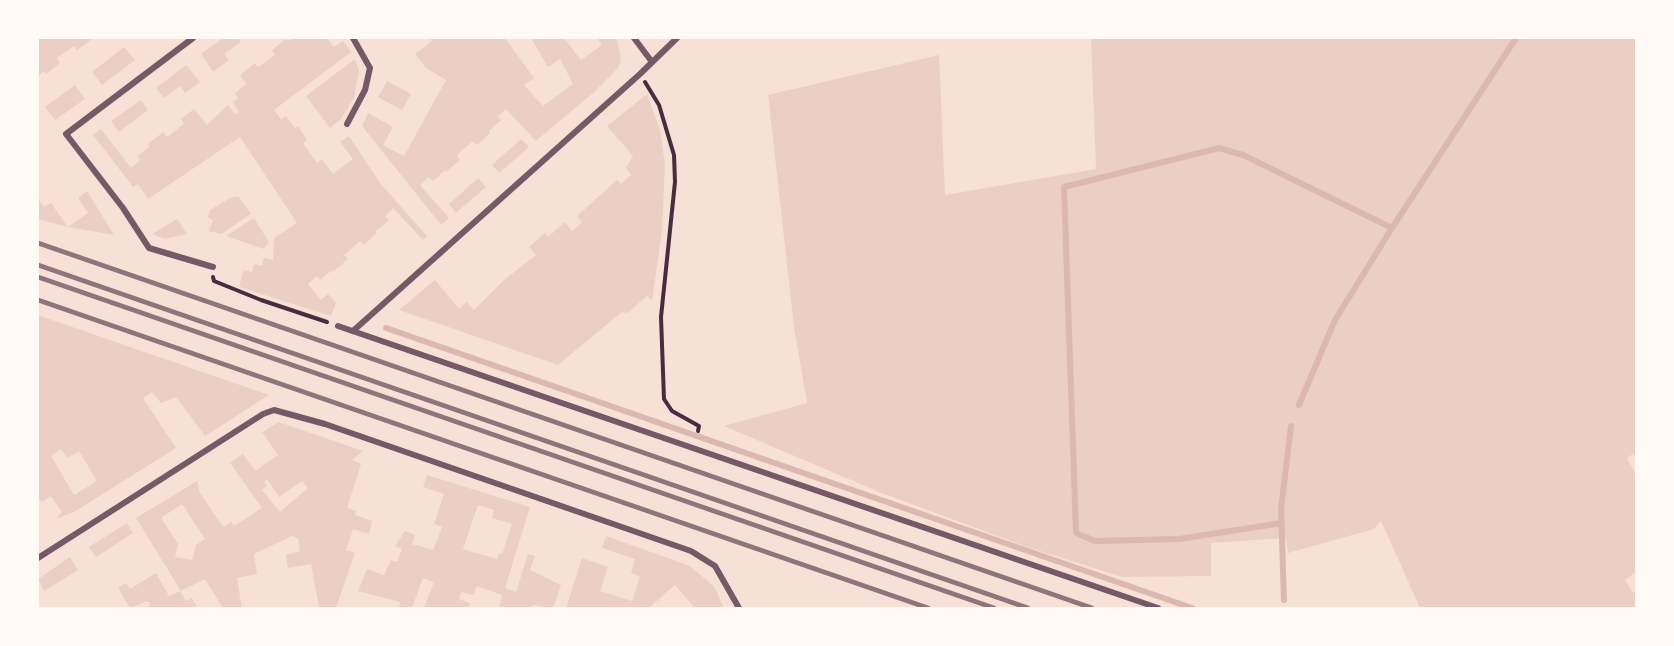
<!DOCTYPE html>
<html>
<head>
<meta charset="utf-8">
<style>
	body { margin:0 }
	#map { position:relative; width:1674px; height:646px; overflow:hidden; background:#f7e1d7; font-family:"PT Sans",sans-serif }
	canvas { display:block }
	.frame { position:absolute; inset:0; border:39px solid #fffaf5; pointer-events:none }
</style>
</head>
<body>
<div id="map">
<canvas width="1674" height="646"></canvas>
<div class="frame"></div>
</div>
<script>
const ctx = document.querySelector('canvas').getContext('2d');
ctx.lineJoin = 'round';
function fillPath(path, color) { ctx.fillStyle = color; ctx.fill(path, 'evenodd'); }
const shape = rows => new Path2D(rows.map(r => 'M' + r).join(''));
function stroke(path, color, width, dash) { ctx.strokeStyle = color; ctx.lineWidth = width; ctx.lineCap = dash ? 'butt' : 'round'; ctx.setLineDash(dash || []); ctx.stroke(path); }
fillPath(shape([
	[38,38,91,38,92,39,77,50,74,46,57,58,60,63,46,74,44,71,38,76],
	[223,38,238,38,241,42,224,54,229,60,213,72,201,54],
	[293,38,327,38,334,47,343,41,351,52,274,110,281,119,286,116,295,128,298,126,307,140,303,143,317,163,322,159,333,174,353,159,340,142,349,136,380,183,427,236,423,240,393,208,385,216,389,220,376,231,377,233,364,245,360,241,344,255,348,259,333,272,331,271,320,280,317,276,308,284,321,300,328,294,336,303,331,316,239,287,244,270,252,272,254,264,262,266,264,258,273,260,274,238,297,223,240,137,148,199,138,184,133,187,93,135,101,129,131,168,140,160,138,156,150,146,148,144,163,132,167,137,176,130,184,124,181,119,194,109,207,125,228,105,235,114,239,112,233,102,238,98,235,93,246,84,240,75,255,63,258,67,275,55,272,50,286,39,288,41],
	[429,38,505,38,534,78,524,85,543,106,573,84,560,59,548,67,531,38,564,38,581,60,602,45,597,38,614,38,618,42,621,61,618,68,594,92,536,141,506,109,498,116,501,120,489,131,490,133,477,145,473,141,457,155,460,160,446,172,444,171,433,181,429,177,420,185,449,218,441,225,362,126,368,113,393,127,383,145,404,156,446,80,426,68,415,54,432,41],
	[1091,38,1636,38,1636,459,1633,454,1627,458,1636,475,1636,572,1625,580,1633,593,1636,591,1636,608,1420,608,1381,521,1374,529,1288,553,1286,538,1211,543,1211,576,1122,577,1027,547,879,492,724,426,807,403,794,327,768,95,939,55,945,195,1096,169],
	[124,47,135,60,102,85,92,72],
	[355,59,359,70,354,98,341,119,330,128,306,96],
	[186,65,200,82,185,93,180,86,164,98,156,88],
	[387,81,411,94,402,110,378,97],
	[75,85,85,99,55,120,45,107],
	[647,94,660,130,665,164,662,231,652,301,647,296,628,313,622,312,558,365,399,310,435,280,459,309,467,302,474,310,504,280,536,255,529,247,545,233,548,237,565,222,572,231,582,222,577,216,617,180,621,184,631,175,626,168,633,156,607,126],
	[141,100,148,110,119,132,111,121],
	[521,139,529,147,499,173,492,165],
	[478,178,486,187,456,213,449,204],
	[87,191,114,235,68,227,38,219,38,199,44,207,51,203,68,227,88,213,78,198],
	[238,196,251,214,221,234,209,231,213,220,208,217,210,210,230,198],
	[254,218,269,242,264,249,226,236],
	[177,219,187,234,165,239,152,234],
	[38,315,104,338,269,395,205,436,176,397,161,403,152,392,143,398,176,448,74,512,56,519,62,512,51,496,42,502,38,498],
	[61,449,67,458,79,451,97,481,74,495,51,456],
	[279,422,363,451,352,460,361,464,347,508,356,511,355,515,372,521,369,534,353,529,346,550,355,553,336,608,311,608,319,607,311,564,288,568,286,555,300,551,298,538,292,536,254,554,257,574,237,578,242,608,223,608,205,579,181,591,136,518,197,481,200,493,223,527,231,522,234,526,262,508,230,463,243,454,255,471,278,455,262,432],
	[267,479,279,497,302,481,308,488,280,512,262,490,267,486,264,482],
	[182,504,205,539,196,545,192,560,175,557,178,544,161,518],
	[427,475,530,507,505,588,516,592,528,554,535,556,530,570,561,585,553,608,533,605,532,608,499,608,502,595,477,586,473,595,461,592,459,599,470,603,468,608,424,608,434,582,423,578,412,608,399,608,400,602,358,591,367,569,384,575,391,560,397,562,402,549,395,546,405,531,415,535,412,544,433,550,442,527,434,524,444,494,423,487],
	[478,505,494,510,492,518,512,524,502,554,499,553,497,559,463,549],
	[127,523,133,533,96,557,89,547],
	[606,536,690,566,714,586,724,608,692,608,693,606,675,585,651,606,652,608,566,608,582,558,608,567,600,591,632,601,640,577,631,573,635,559,602,548],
	[70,557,78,570,44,591,38,579],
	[156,573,169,596,180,591,186,601,192,598,198,608,146,608,151,605,147,601,130,608,118,588,126,583,130,589]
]), '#ebcfc5');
stroke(shape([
	[386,328,1192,608],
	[1299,405,1335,320,1392,228],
	[1282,523,1179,539,1095,541,1076,533,1064,187,1219,148,1243,155,1392,228,1516,38],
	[1284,600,1281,509,1291,426]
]), '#dcb8b0', 6);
stroke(shape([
	[645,82,659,105,674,155,675,182,661,317,664,399,672,411,699,426,698,431],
	[213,277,214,281,261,300,327,322]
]), '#4a2c40', 4);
stroke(shape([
	[193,38,66,134,123,208,149,248,213,267],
	[634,38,652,62],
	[347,124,365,90,370,68,353,38],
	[338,326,1158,608],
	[353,331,640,74,677,38],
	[38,558,263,414,274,410,325,424,691,551,715,566,739,608]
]), '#755966', 6);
stroke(shape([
	[38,243,1092,608],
	[38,265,1028,608],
	[38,277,994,608],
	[38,300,928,608]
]), '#8f747c', 4.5);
</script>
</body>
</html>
